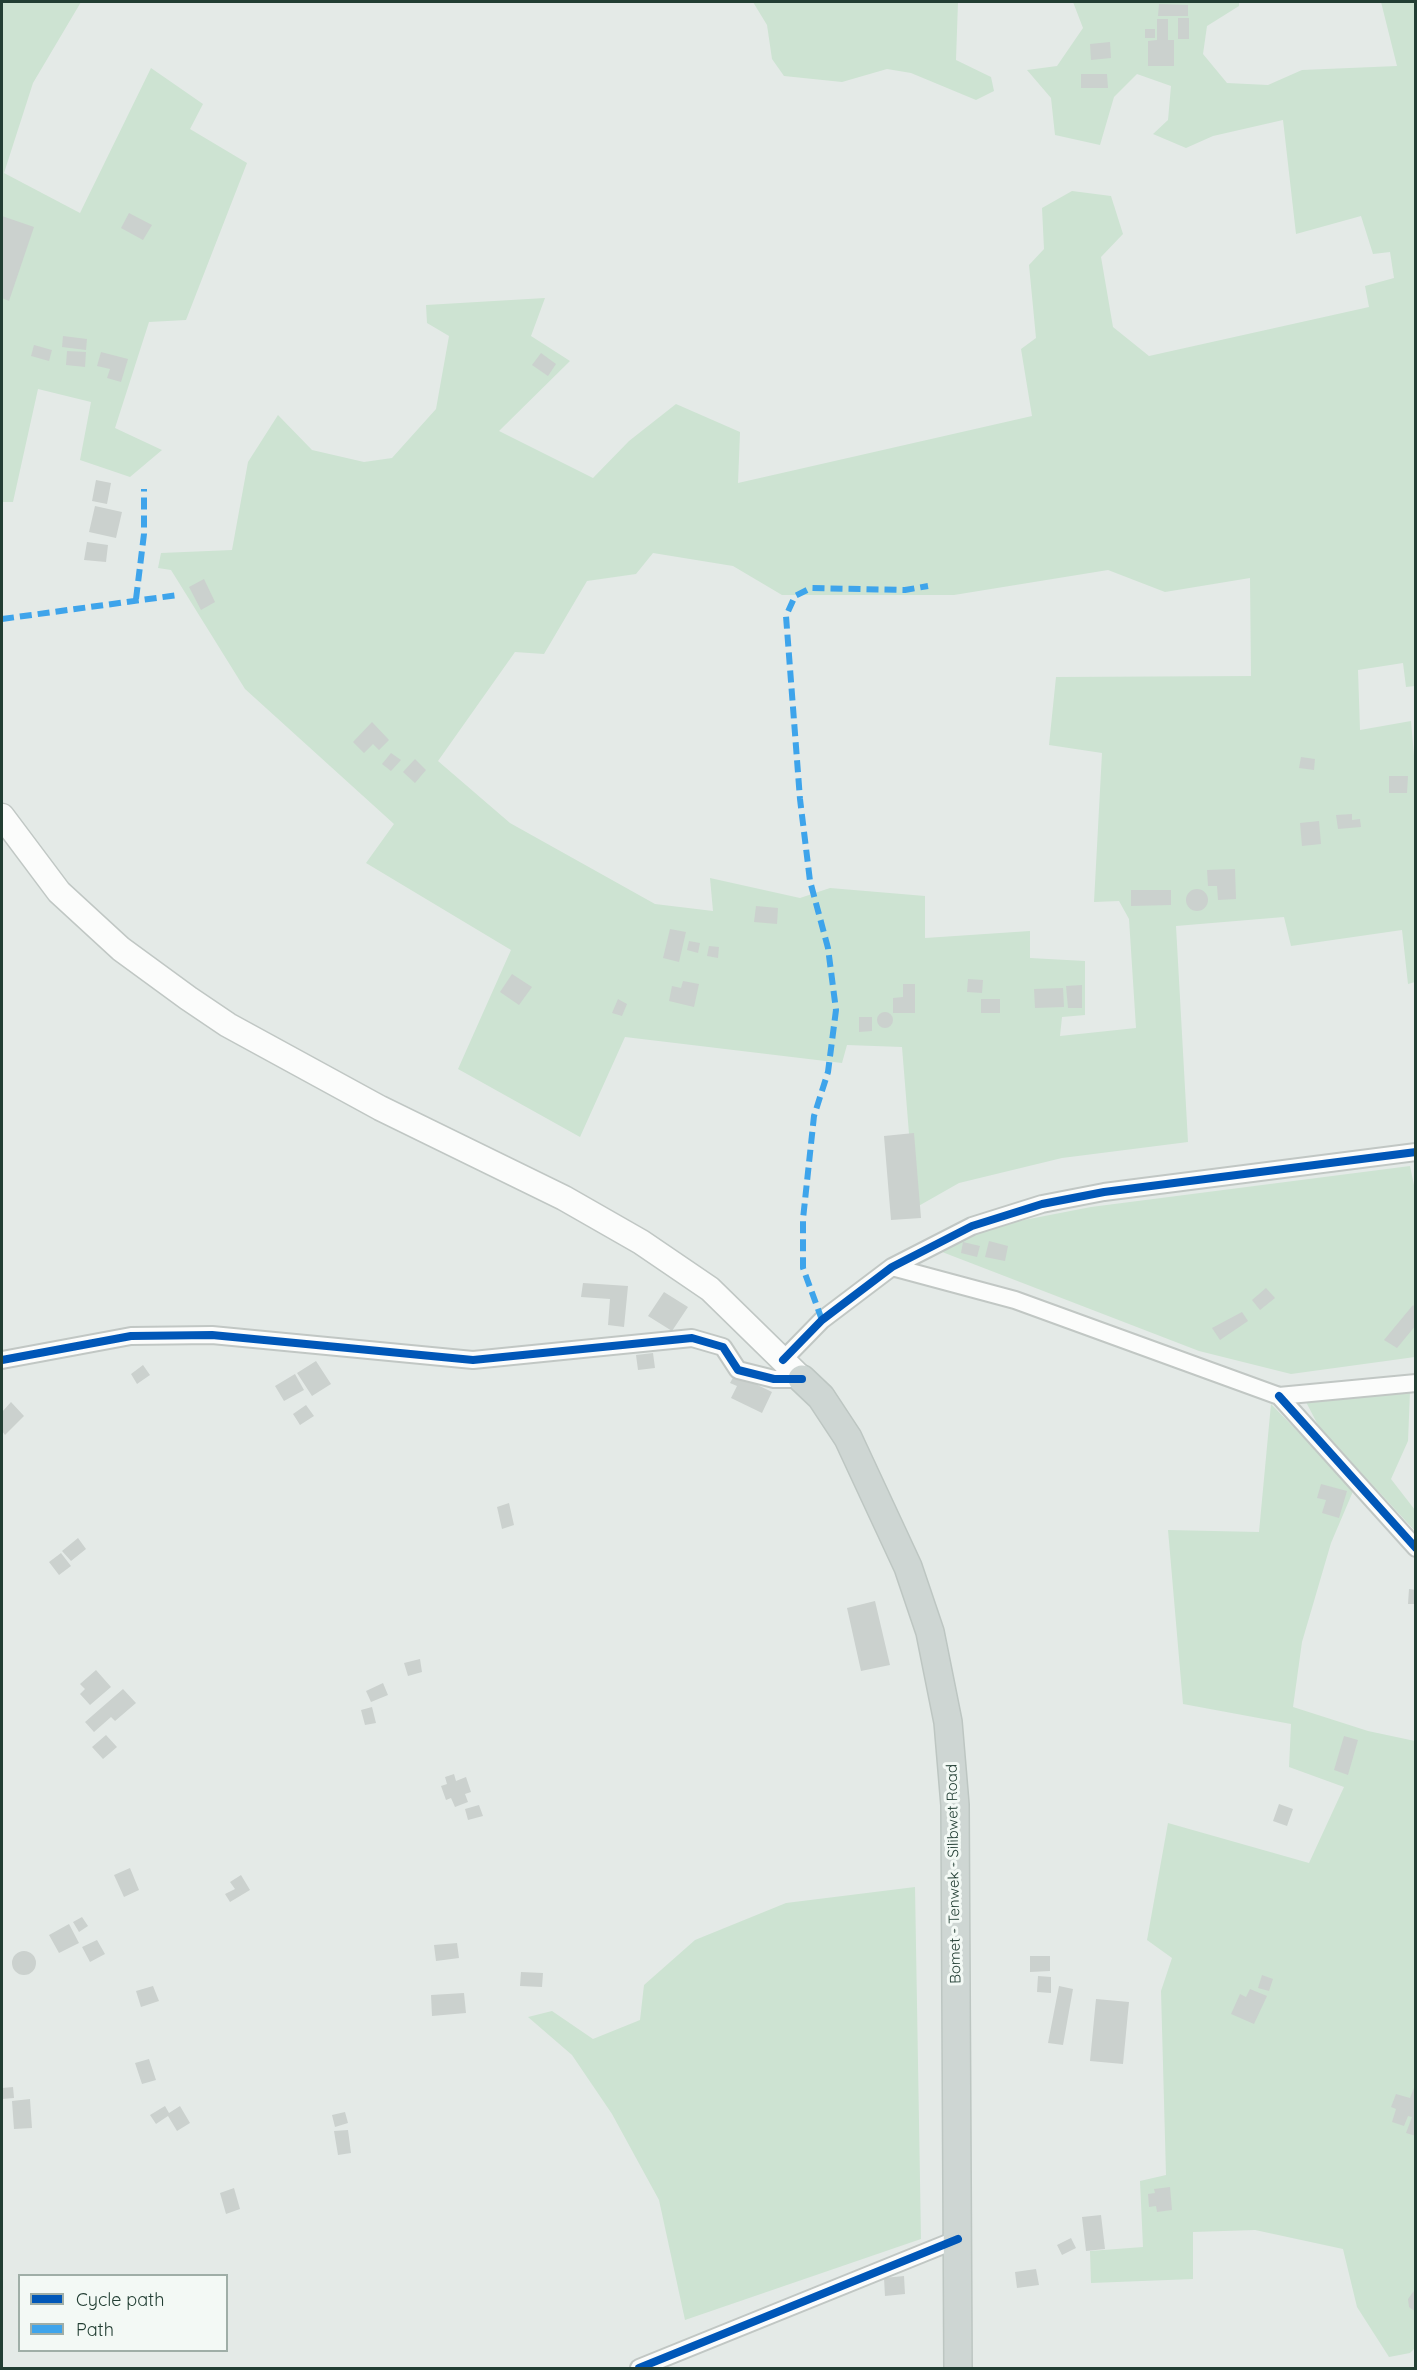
<!DOCTYPE html>
<html>
<head>
<meta charset="utf-8">
<style>
	body { margin:0 }
	#map { position:relative; width:1417px; height:2370px; overflow:hidden; background:#e4eae7; font-family:Quicksand,sans-serif }
	canvas { display:block }
	.frame { position:absolute; inset:0; border:3px solid #223e33; pointer-events:none }
	.legend { position:absolute; left:18px; top:2274px; width:210px; height:78px; box-sizing:border-box; background:#f3f9f5; border:2px solid #9faea7; margin:0; padding:8px 10px; list-style:none; font-size:18px; color:#223e33 }
	.legend li { display:flex; align-items:center; gap:12px; height:30px }
	.legend b { width:30px; border:2px solid #9faea7 }
</style>
</head>
<body>
<div id="map">
<canvas width="1417" height="2370"></canvas>
<div class="frame"></div>
<ul class="legend">
<li><b style="height:8px;background:#0057b8"></b>Cycle path</li>
<li><b style="height:8px;background:#3ea4eb"></b>Path</li>
</ul>
</div>
<script>
const ctx = document.querySelector('canvas').getContext('2d');
ctx.lineJoin = 'round';
function fillPath(path, color) { ctx.fillStyle = color; ctx.fill(path, 'evenodd'); }
const shape = rows => new Path2D(rows.map(r => 'M' + r).join(''));
function stroke(path, color, width, dash) { ctx.strokeStyle = color; ctx.lineWidth = width; ctx.lineCap = dash ? 'butt' : 'round'; ctx.setLineDash(dash || []); ctx.stroke(path); }
function write(font, color, halo, rows, align = 'center') {
  ctx.font = font + ' Quicksand,sans-serif'; ctx.lineWidth = 6; ctx.setLineDash([]); ctx.textBaseline = 'middle'; ctx.strokeStyle = halo; ctx.fillStyle = color; for (const [text, x, y, turn = 0] of rows) {
    ctx.save(); ctx.translate(x, y); ctx.rotate((+turn || 0) * Math.PI / 180); ctx.textAlign = isNaN(turn) ? turn : align; if (halo) ctx.strokeText(text, 0, 0); ctx.fillText(text, 0, 0); ctx.restore();
  }
}
fillPath(shape([
	[2,2,81,2,33,83,4,173,80,213,151,68,203,104,190,129,247,163,186,320,149,322,115,428,162,450,130,477,80,460,91,402,38,389,13,502,2,502],
	[753,2,958,2,956,60,991,77,994,91,976,100,911,73,887,69,842,82,784,76,772,59,767,25],
	[1073,2,1239,2,1239,6,1207,26,1203,54,1227,83,1268,85,1302,70,1397,66,1381,2,1415,2,1415,686,1406,687,1403,663,1358,670,1360,730,1411,721,1416,779,1415,982,1408,984,1402,930,1291,946,1284,917,1176,926,1188,1142,1062,1158,959,1183,915,1208,902,1047,847,1045,842,1063,625,1037,580,1137,458,1069,511,950,366,863,394,824,245,689,171,570,158,568,161,553,232,550,248,462,278,415,312,450,364,462,392,458,436,409,449,336,427,323,426,305,545,298,531,336,570,361,499,431,593,478,629,441,676,404,740,432,738,483,1032,416,1021,349,1036,338,1029,265,1044,249,1042,208,1072,191,1111,196,1123,234,1101,257,1113,327,1149,356,1369,307,1365,286,1394,278,1390,252,1373,254,1361,216,1296,234,1283,120,1213,136,1186,148,1153,134,1168,120,1171,86,1137,74,1114,97,1100,145,1055,135,1051,98,1027,70,1057,66,1083,28],
	[653,553,733,566,782,595,954,595,1108,570,1165,592,1250,578,1251,676,1056,677,1049,745,1102,753,1094,902,1119,901,1129,919,1136,1028,1060,1036,1062,1017,1085,1015,1085,961,1030,958,1030,931,925,938,925,896,830,888,800,898,710,878,713,911,655,904,510,823,438,761,515,652,544,654,587,581,636,574],
	[1410,1166,1416,1195,1415,1357,1291,1374,1199,1351,937,1250,993,1226,1091,1207],
	[1410,1392,1408,1441,1391,1479,1415,1510,1415,1531,1319,1427,1305,1400],
	[1271,1404,1354,1489,1331,1543,1302,1642,1293,1707,1368,1731,1415,1741,1415,2348,1410,2353,1389,2357,1357,2307,1343,2249,1255,2230,1193,2232,1193,2279,1091,2283,1090,2251,1143,2247,1140,2181,1166,2175,1161,1991,1172,1958,1147,1940,1168,1823,1309,1863,1344,1787,1289,1767,1291,1724,1183,1704,1168,1530,1259,1532],
	[915,1887,921,2239,685,2320,659,2200,612,2114,572,2055,528,2017,552,2011,593,2039,640,2020,644,1985,695,1940,786,1903]
]), '#cde3d2');
fillPath(shape([
	[1159,4,1188,5,1188,16,1158,16],
	[1178,18,1189,18,1189,39,1178,39],
	[1157,19,1168,19,1168,40,1174,40,1174,66,1148,66,1148,41,1157,40],
	[1145,29,1155,29,1155,38,1145,38],
	[1110,42,1111,58,1091,60,1090,44],
	[1081,74,1107,74,1108,88,1081,88],
	[129,213,152,225,143,240,121,228],
	[2,216,34,227,9,301,2,298],
	[63,336,87,339,86,350,62,347],
	[34,345,52,350,49,361,31,356],
	[67,351,86,352,85,367,66,365],
	[101,352,128,359,121,382,107,378,110,369,97,366],
	[541,353,556,364,548,376,532,365],
	[96,480,111,483,107,504,92,501],
	[95,506,122,512,116,538,89,532],
	[87,542,108,545,106,562,84,560],
	[204,579,215,602,201,610,189,587],
	[372,722,389,740,379,750,373,744,364,753,353,742],
	[391,753,401,760,391,771,382,764],
	[1301,757,1315,759,1314,770,1299,768],
	[415,759,426,770,415,783,403,772],
	[1389,776,1408,776,1407,793,1389,793],
	[1352,814,1352,820,1360,819,1361,827,1338,829,1336,815],
	[1319,821,1321,844,1302,846,1300,823],
	[1235,869,1236,899,1218,900,1217,886,1208,886,1207,870],
	'1186 900a11 11 0 1 1 22 0a11 11 0 1 1-22 0Z',
	[1131,890,1171,890,1171,905,1131,906],
	[756,906,778,908,777,924,754,922],
	[670,929,686,932,679,962,663,958],
	[689,941,700,943,698,953,687,950],
	[709,946,719,947,718,958,707,956],
	[512,974,532,987,519,1005,500,992],
	[968,979,983,980,982,993,967,992],
	[683,981,699,984,694,1007,669,1001,672,986,681,988],
	[903,984,915,984,915,1013,893,1013,893,998,903,997],
	[1082,985,1082,1008,1068,1008,1066,986],
	[1063,988,1064,1007,1035,1008,1034,989],
	[618,999,627,1004,622,1016,612,1013],
	[981,999,1000,999,1000,1013,981,1013],
	'877 1020a8 8 0 1 1 16 0a8 8 0 1 1-16 0Z',
	[859,1017,872,1017,872,1031,859,1032],
	[914,1133,921,1218,891,1220,884,1136],
	[989,1241,1008,1246,1005,1261,985,1257],
	[963,1242,980,1246,977,1257,961,1253],
	[583,1283,628,1286,624,1327,608,1325,610,1299,581,1297],
	[1266,1288,1275,1298,1260,1310,1252,1300],
	[664,1292,688,1307,672,1331,648,1316],
	[1413,1305,1416,1308,1416,1325,1397,1348,1384,1340],
	[1242,1312,1248,1321,1220,1340,1212,1328],
	[653,1353,655,1368,638,1370,636,1355],
	[316,1361,331,1384,312,1396,297,1373],
	[143,1365,150,1375,137,1384,131,1374],
	[295,1374,304,1390,284,1401,275,1386],
	[735,1374,772,1392,762,1413,731,1398,737,1386,730,1383],
	[11,1402,24,1416,5,1435,2,1431,2,1412],
	[306,1405,314,1416,300,1425,293,1414],
	[1321,1484,1347,1491,1339,1518,1322,1513,1326,1500,1317,1498],
	[509,1503,514,1525,502,1529,497,1507],
	[78,1538,86,1549,71,1561,62,1551],
	[61,1553,71,1566,59,1575,49,1562],
	[1409,1589,1416,1590,1416,1604,1408,1604],
	[875,1601,890,1665,861,1671,847,1608],
	[420,1659,422,1672,408,1676,404,1663],
	[96,1670,111,1687,90,1705,80,1694,85,1689,80,1684],
	[383,1683,388,1695,371,1702,366,1691],
	[123,1689,136,1703,115,1721,111,1717,94,1732,85,1722],
	[372,1707,376,1723,365,1725,361,1710],
	[106,1735,117,1747,103,1759,92,1747],
	[1344,1736,1358,1740,1348,1775,1334,1770],
	[454,1774,456,1781,466,1777,471,1792,465,1794,468,1802,455,1807,451,1798,446,1800,441,1786,447,1784,445,1777],
	[1279,1804,1293,1809,1287,1826,1273,1821],
	[479,1805,483,1816,468,1820,465,1809],
	[130,1868,139,1890,124,1897,114,1875],
	[241,1875,250,1890,230,1902,225,1894,235,1889,230,1882],
	[82,1917,88,1926,79,1932,73,1922],
	[69,1924,79,1943,59,1953,49,1935],
	[97,1940,105,1954,90,1962,82,1947],
	[457,1943,459,1958,436,1961,434,1945],
	'12 1963a12 12 0 1 1 24 0a12 12 0 1 1-24 0Z',
	[1030,1956,1050,1956,1050,1971,1030,1972],
	[521,1972,543,1973,542,1987,520,1986],
	[1262,1975,1273,1979,1269,1991,1258,1988],
	[1038,1976,1051,1977,1051,1993,1037,1992],
	[153,1986,159,2001,141,2007,136,1991],
	[1059,1986,1073,1989,1063,2045,1048,2043],
	[1250,1989,1267,1996,1254,2024,1231,2014,1240,1994,1246,1997],
	[464,1993,466,2013,432,2016,431,1995],
	[1096,1999,1129,2002,1123,2064,1090,2061],
	[149,2059,156,2080,142,2084,135,2063],
	[1416,2083,1416,2136,1406,2133,1412,2117,1408,2116,1404,2126,1392,2122,1396,2109,1391,2107,1396,2094,1410,2098],
	[13,2087,14,2098,2,2099,2,2088],
	[30,2099,32,2128,14,2129,12,2101],
	[165,2106,169,2113,180,2106,190,2123,177,2131,168,2116,156,2124,150,2115],
	[345,2112,348,2123,335,2127,332,2115],
	[348,2130,351,2153,338,2155,334,2131],
	[1170,2187,1172,2210,1157,2212,1156,2206,1149,2207,1148,2194,1155,2193,1154,2189],
	[234,2188,240,2209,226,2214,220,2193],
	[1101,2215,1105,2249,1086,2251,1082,2217],
	[1071,2238,1076,2248,1062,2255,1057,2245],
	[1036,2269,1039,2285,1017,2288,1015,2272],
	[904,2276,905,2294,885,2296,884,2278],
	[1416,2288,1416,2312,1409,2307,1408,2299]
]), '#cbd1ce');
const street = shape([
	[892,1267,1015,1300,1279,1396,1416,1383],
	[2,1360,131,1336,212,1335,473,1360,692,1338,723,1347,738,1370,774,1379,802,1379],
	[783,1360,822,1320,892,1267,972,1226,1042,1204,1104,1192,1416,1152],
	[1279,1396,1416,1548],
	[639,2368,958,2239]
]);
const secondary = shape([
	[2,816,59,892,121,949,188,998,228,1025,380,1108,564,1198,641,1242,710,1289,802,1379]
]);
const primary = shape([
	[802,1379,821,1397,848,1438,908,1567,930,1632,948,1722,955,1805,958,2368]
]);
stroke(street, '#c1c7c4', 20);
stroke(secondary, '#c0c7c4', 27);
stroke(primary, '#bdc6c2', 30);
stroke(street, '#fbfcfb', 16);
stroke(secondary, '#fbfcfb', 24);
stroke(primary, '#ced6d3', 27);
stroke(shape([
	[136,599,144,534,144,489],
	[2,619,178,595],
	[822,1320,803,1268,803,1219,814,1116,828,1072,836,1010,828,948,810,881,800,799,786,616,795,596,811,588,905,590,928,586]
]), '#3ea4eb', 6, [12, 6]);
stroke(shape([
	[2,1360,131,1336,212,1335,473,1360,692,1338,723,1347,738,1370,774,1379,802,1379],
	[783,1360,822,1320,892,1267,972,1226,1042,1204,1104,1192,1416,1152],
	[1279,1396,1416,1548],
	[639,2368,958,2239]
]), '#0057b8', 8);
write('15px', '#223e33', '#f3f9f5', [
	["Bomet - Tenwek - Silibwet Road",954,1874,-91]
]);
</script>
</body>
</html>
